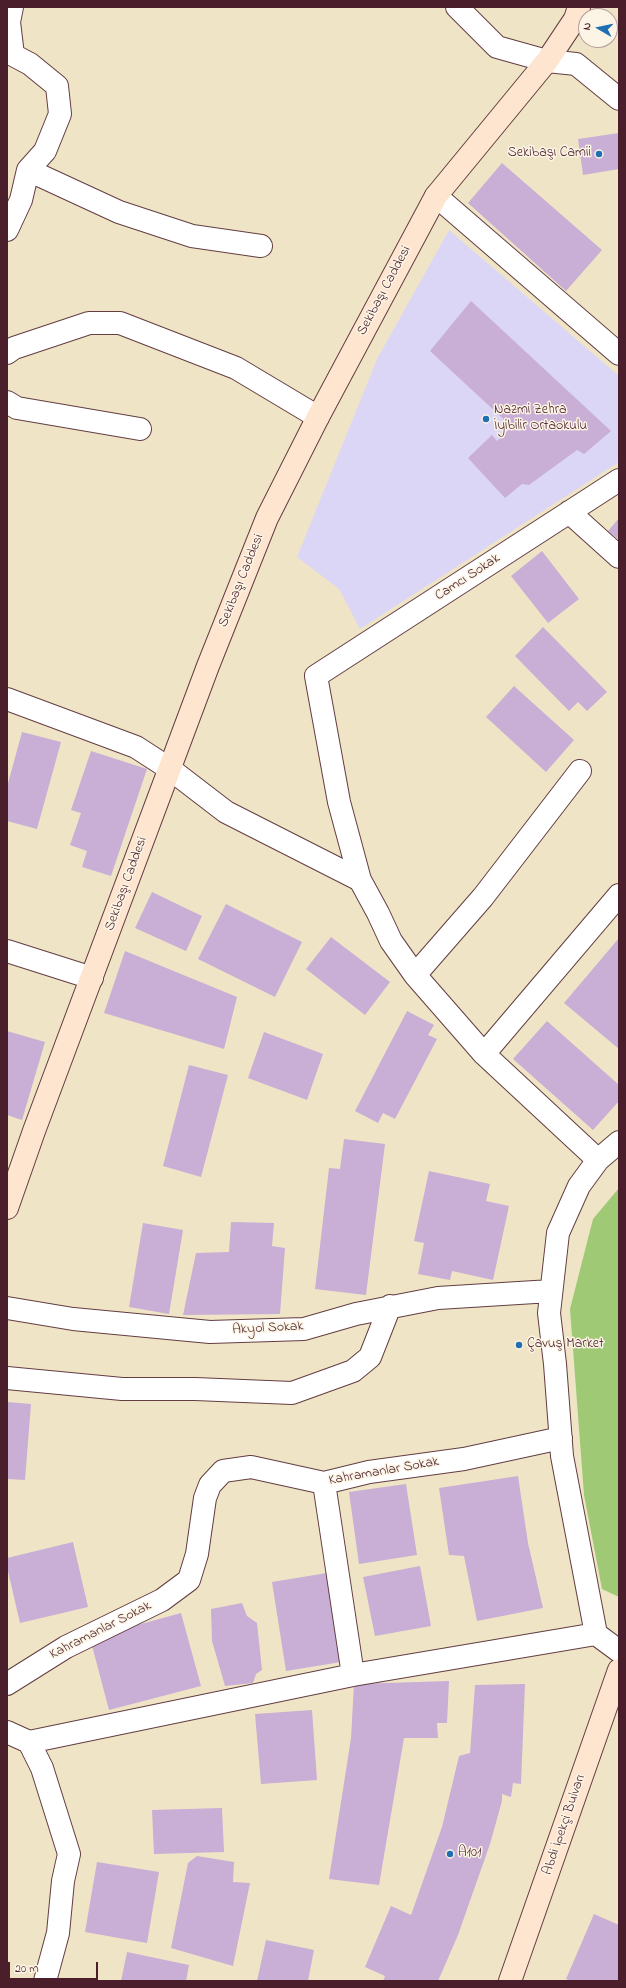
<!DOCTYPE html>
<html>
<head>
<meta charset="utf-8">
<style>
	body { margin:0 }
	#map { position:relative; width:626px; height:1988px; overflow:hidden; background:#efe5c6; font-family:"Indie Flower",sans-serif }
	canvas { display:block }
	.frame { position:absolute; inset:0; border:8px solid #4a1f2b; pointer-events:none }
	.north { position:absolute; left:578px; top:8px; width:40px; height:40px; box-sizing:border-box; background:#fcf5e5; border:1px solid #b59f9b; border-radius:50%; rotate:279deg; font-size:11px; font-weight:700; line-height:16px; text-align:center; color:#4a1f2b }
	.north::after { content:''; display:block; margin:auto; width:14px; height:18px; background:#1f6fb2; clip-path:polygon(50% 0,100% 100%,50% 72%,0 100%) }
	.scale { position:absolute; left:8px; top:1962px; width:90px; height:18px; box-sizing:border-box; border:2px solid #4a1f2b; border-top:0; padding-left:5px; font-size:12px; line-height:14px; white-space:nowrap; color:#4a1f2b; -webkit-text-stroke:3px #fcf5e5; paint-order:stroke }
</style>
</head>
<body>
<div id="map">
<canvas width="626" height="1988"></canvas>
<div class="frame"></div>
<div class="north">N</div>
<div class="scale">20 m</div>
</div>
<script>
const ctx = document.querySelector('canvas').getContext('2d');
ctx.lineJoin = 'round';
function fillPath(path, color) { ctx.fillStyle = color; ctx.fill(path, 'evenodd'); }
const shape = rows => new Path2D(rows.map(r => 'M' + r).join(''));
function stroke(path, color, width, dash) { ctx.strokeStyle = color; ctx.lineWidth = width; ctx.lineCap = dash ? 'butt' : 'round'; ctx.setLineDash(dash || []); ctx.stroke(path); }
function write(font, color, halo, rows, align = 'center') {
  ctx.font = font + ' "Indie Flower",sans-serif'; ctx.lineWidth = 3; ctx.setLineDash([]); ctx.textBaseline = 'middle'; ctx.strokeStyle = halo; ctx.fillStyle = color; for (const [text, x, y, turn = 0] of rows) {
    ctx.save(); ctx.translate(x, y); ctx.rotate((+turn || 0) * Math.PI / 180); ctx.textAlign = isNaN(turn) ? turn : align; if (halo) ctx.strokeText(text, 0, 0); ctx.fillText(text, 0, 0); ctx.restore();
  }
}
fillPath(shape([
	[449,230,619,376,619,462,360,629,339,589,297,557,377,359]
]), '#dcd6f6');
fillPath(shape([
	[619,1188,619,1597,602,1589,584,1495,570,1309,593,1219]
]), '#9fc975');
fillPath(shape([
	[619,133,619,169,583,175,578,139],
	[502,163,602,250,566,291,468,203],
	[471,301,611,431,584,454,577,450,529,485,522,484,505,498,468,458,492,435,497,441,512,427,430,351],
	[619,518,619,540,608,531],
	[542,551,579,599,548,623,511,576],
	[543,627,607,692,587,711,578,702,569,711,515,656],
	[514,686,574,740,546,772,486,717],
	[22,732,61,742,37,829,7,821,7,787],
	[91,751,147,769,111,876,82,867,87,851,70,845,81,813,71,810],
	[152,892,202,916,186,951,135,928],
	[226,904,302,942,275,997,198,959],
	[331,937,390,982,365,1015,306,969],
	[619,938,619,1049,564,1003],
	[125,951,237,997,224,1049,104,1013],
	[407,1011,434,1025,428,1035,437,1039,395,1119,383,1113,378,1123,355,1111],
	[547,1021,619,1085,619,1101,593,1130,513,1059],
	[7,1031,45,1042,22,1120,7,1115],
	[264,1032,323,1054,307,1100,248,1078],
	[189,1065,228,1075,201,1177,163,1166],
	[344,1139,385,1144,366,1295,315,1289,329,1168,340,1169],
	[429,1171,490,1184,486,1201,509,1206,493,1280,452,1271,450,1280,418,1274,424,1243,414,1241],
	[231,1222,274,1223,272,1246,285,1248,280,1314,183,1315,196,1253,229,1252],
	[143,1223,183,1230,169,1314,129,1307],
	[7,1402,31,1404,25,1480,7,1479],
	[518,1476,528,1543,543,1608,477,1621,464,1556,449,1555,439,1488],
	[406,1484,417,1555,359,1564,349,1492],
	[73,1542,88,1607,20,1623,7,1567,7,1558],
	[420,1566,431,1626,375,1636,363,1577],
	[327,1573,341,1662,286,1671,272,1582],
	[242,1603,247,1616,257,1623,262,1670,256,1674,253,1683,225,1686,212,1641,211,1609],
	[181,1613,201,1686,109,1710,90,1638],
	[449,1681,447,1723,437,1723,438,1738,404,1738,379,1885,329,1879,351,1738,354,1684],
	[525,1684,521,1784,513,1783,511,1797,502,1794,502,1801,490,1844,458,1935,438,1981,383,1981,385,1976,365,1967,391,1906,411,1915,442,1827,459,1756,470,1753,475,1685],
	[312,1710,317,1780,261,1784,255,1714],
	[222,1808,224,1852,154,1854,152,1810],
	[197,1856,234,1862,233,1882,250,1883,233,1966,171,1948,188,1863],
	[97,1862,159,1872,147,1943,85,1932],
	[594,1914,619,1925,619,1981,571,1981,566,1979],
	[266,1940,314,1950,308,1981,257,1981],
	[127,1952,189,1965,186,1981,121,1981]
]), '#c9aed6');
const street = shape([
	[457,7,497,47,547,61,576,64,619,99],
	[28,170,119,212,192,236,261,246],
	[436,196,619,354],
	[7,230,21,200,28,170,45,151,60,114,57,86,30,64,13,55,9,22,12,7],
	[7,353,14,348,89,323,120,323,236,368,318,417],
	[7,402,17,408,140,429],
	[569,512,619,557],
	[7,699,136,747,170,769,226,812,360,880],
	[7,951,92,978],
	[415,975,483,897,580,771],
	[484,1054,619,895],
	[598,1160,484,1054,415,975,391,941,378,913,360,880,339,802,316,676,619,480],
	[7,1308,73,1319,210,1332,304,1329,356,1314,438,1298,551,1291],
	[7,1378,122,1389,195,1389,292,1393,353,1371,370,1357,390,1306],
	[324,1483,353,1675],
	[596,1634,562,1456,555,1364,549,1313,558,1233,579,1186,598,1160,619,1142],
	[7,1684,66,1647,162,1600,189,1580,197,1554,205,1498,210,1485,223,1471,251,1467,324,1483,369,1472,464,1459,561,1438],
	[7,1732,29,1742,42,1768,69,1854,63,1881,58,1933,45,1981],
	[29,1742,353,1675,596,1634,619,1651]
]);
const secondary = shape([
	[7,1208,34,1131,208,666,267,518,318,417,436,196,547,61,575,19,579,7],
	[510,1981,619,1670]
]);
stroke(street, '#633d42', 24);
stroke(secondary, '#633d42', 24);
stroke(street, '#fff', 22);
stroke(secondary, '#fde5d0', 22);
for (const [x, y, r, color] of [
	[599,154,4,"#1f6fb2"],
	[486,419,4,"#1f6fb2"],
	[519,1345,4,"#1f6fb2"],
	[450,1854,4,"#1f6fb2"]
]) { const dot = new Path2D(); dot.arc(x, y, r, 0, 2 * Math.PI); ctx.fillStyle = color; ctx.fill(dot); stroke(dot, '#fcf5e5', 1.5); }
write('14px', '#4a1f2b', '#fcf5e5', [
	["Sekibaşı Camii",591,154,"right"],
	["Nazmi Zehra",494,411],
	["İyibilir Ortaokulu",494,427],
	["Çavuş Market",527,1345],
	["A101",458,1854]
], 'left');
write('14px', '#4a1f2b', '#fcf5e5', [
	["Sekibaşı Caddesi",385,291,-62],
	["Camcı Sokak",468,578,-33],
	["Sekibaşı Caddesi",242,581,-68],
	["Sekibaşı Caddesi",127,884,-70],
	["Akyol Sokak",268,1329,-3],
	["Kahramanlar Sokak",384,1472,-10],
	["Kahramanlar Sokak",101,1631,-27],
	["Abdi İpekçi Bulvarı",565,1825,-71]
]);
</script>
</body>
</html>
